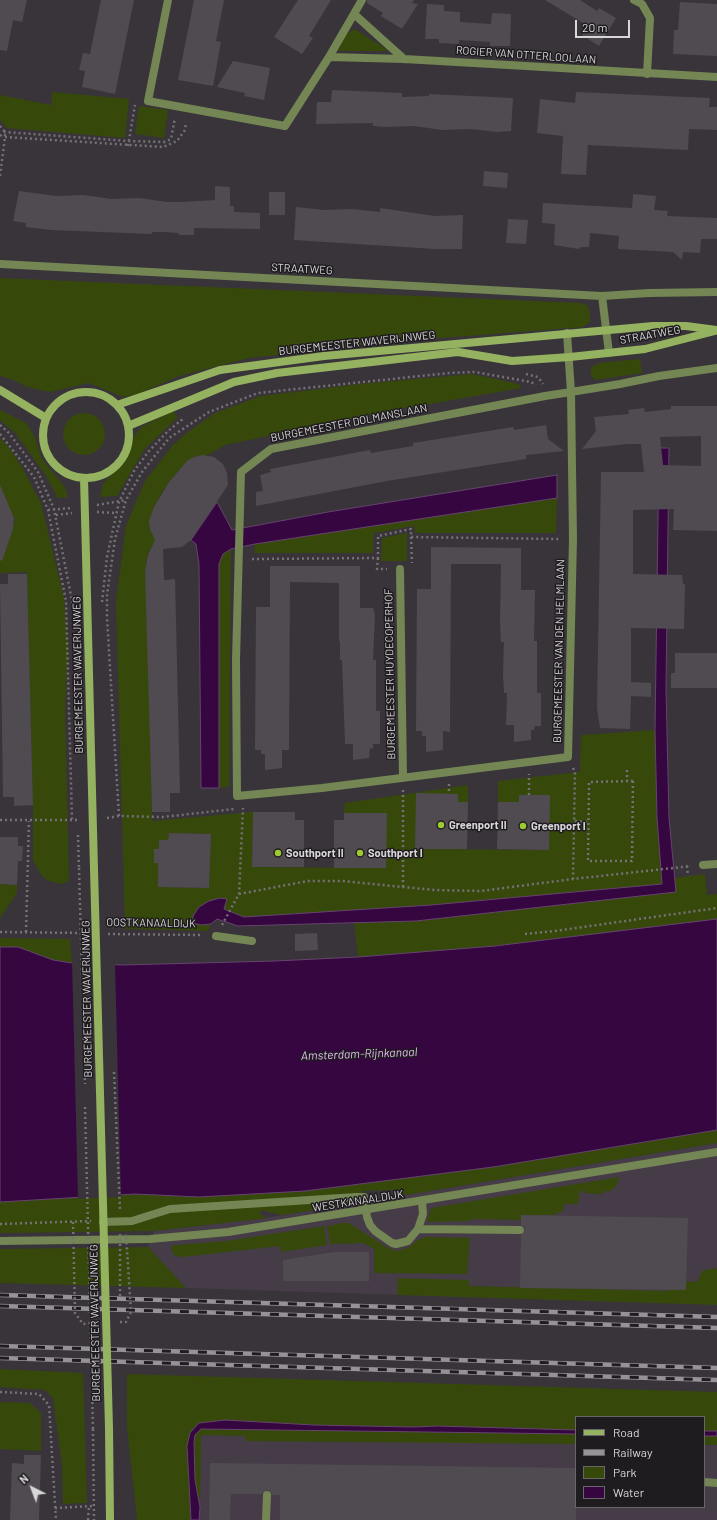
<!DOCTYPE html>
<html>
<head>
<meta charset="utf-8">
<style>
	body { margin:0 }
	#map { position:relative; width:717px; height:1520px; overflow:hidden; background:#39343a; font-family:Barlow,sans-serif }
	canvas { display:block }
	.legend { position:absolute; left:575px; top:1416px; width:130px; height:92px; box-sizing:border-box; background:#1f1c1f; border:1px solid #69666a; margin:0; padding:5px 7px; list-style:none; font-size:12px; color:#d9d6da }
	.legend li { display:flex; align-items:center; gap:8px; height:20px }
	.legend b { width:20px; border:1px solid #69666a }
	.north { position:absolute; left:12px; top:1468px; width:40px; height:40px; -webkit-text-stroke:3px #1f1c1f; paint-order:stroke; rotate:318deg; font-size:11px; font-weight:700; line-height:16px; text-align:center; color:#d9d6da }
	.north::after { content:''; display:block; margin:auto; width:14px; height:18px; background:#d9d6da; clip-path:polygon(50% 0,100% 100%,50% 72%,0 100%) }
	.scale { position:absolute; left:575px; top:20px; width:55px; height:18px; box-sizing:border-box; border:2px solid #d9d6da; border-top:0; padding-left:5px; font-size:12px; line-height:14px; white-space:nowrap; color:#d9d6da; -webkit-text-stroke:3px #1f1c1f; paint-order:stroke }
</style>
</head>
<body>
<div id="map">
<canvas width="717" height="1520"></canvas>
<ul class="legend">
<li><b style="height:5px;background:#95b260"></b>Road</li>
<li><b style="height:5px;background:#969297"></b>Railway</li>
<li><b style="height:11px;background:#36490b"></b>Park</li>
<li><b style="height:11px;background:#350640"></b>Water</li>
</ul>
<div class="north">N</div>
<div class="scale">20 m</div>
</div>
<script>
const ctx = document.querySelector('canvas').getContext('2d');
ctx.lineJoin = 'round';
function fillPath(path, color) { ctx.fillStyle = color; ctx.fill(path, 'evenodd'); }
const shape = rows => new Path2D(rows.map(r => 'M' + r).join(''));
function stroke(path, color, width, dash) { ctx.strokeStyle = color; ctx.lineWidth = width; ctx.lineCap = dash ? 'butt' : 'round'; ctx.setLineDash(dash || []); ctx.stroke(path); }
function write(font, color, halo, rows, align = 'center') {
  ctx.font = font + ' Barlow,sans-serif'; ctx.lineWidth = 3; ctx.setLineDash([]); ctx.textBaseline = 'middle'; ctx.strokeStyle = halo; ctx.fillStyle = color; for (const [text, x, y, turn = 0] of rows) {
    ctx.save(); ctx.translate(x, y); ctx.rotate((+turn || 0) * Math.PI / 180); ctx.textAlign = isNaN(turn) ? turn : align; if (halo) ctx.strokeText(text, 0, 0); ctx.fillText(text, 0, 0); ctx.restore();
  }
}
fillPath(shape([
	[717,1143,717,1298,497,1298,186,1288,148,1247,154,1231,259,1219],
	[201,1429,576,1434,576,1507,704,1507,704,1436,717,1436,717,1520,182,1520]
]), '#453c47');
fillPath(shape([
	[353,30,356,30,386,49,387,51,340,51,338,49,345,35],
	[52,92,129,99,125,138,7,128,0,120,0,95,51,105],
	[139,106,168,110,164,138,135,134],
	[0,278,581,303,588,306,590,314,590,322,583,327,404,341,249,358,179,376,138,394,123,397,89,383,50,392,27,387,14,380,0,376],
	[640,359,642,373,596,380,591,376,591,367,599,363],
	[472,374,519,384,521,388,373,414,225,445,208,455,194,457,183,466,169,482,160,496,150,518,150,529,156,540,149,551,146,563,152,821,253,812,252,867,385,868,386,813,344,813,345,803,468,785,468,802,458,802,458,794,415,849,549,850,549,795,520,795,519,802,498,802,498,781,580,772,581,735,655,730,657,817,662,884,431,905,244,917,224,909,201,925,211,924,208,931,125,929,116,601,126,526,145,481,173,445,188,432,215,413,261,396,360,384],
	[169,833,211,834,209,888,158,887,158,863,154,863,154,849,159,849,159,840,168,840],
	[0,410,26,423,34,435,42,459,65,487,68,497,58,498,45,474,15,433,0,420],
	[173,411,178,417,144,450,117,496,100,497,103,484,122,464,127,456,134,437,141,427],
	'63 434a21 21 0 1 1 42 0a21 21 0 1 1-42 0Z',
	[0,438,10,449,23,469,41,503,64,598,68,650,65,710,69,881,62,884,49,881,43,877,33,861,33,805,27,572,0,573,0,545,11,535,15,519,0,492],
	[557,498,556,533,415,533,414,526,374,533,373,553,254,553,255,544],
	[407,533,407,561,381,561,382,538],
	[231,549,229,787,219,788,219,564,223,554],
	[705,874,707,895,717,894,717,919,495,946,358,957,354,921,416,921,675,892,674,878],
	[0,884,17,885,17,893,0,918],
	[0,938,70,939,72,963,53,960,18,947,0,947],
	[717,1130,717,1143,406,1195,393,1190,362,1191,363,1202,283,1215,260,1210,261,1215,267,1218,259,1219,154,1231,0,1233,0,1202,135,1194,199,1197,305,1191,493,1167],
	[619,1177,617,1185,611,1191,603,1191,603,1194,598,1194,584,1193,584,1191,580,1191,578,1204,564,1204,563,1212,557,1212,557,1215,521,1215,521,1220,471,1219,470,1221,427,1222,431,1208],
	[343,1223,349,1223,388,1248,397,1251,408,1248,418,1240,426,1237,470,1238,467,1274,374,1273,374,1249,363,1243,330,1244,327,1226],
	[324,1226,327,1245,281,1252,280,1246,182,1257,175,1256,171,1250,173,1245,176,1245,226,1241],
	[148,1247,186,1288,0,1283,0,1249],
	[714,1268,717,1269,717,1305,397,1295,398,1278,469,1280,469,1286,669,1291,669,1281,697,1282,702,1271],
	[0,1369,83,1373,87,1503,63,1504,62,1465,53,1398,45,1390,0,1387],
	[127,1374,717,1392,717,1431,704,1431,704,1417,576,1417,576,1430,565,1430,505,1427,497,1429,437,1426,413,1427,314,1425,225,1420,199,1423,190,1433,187,1446,191,1520,137,1520,127,1427],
	[0,1402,30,1403,41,1413,41,1451,0,1449],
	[201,1429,576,1434,576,1444,245,1441,245,1436,201,1435,200,1507,195,1480,194,1443,195,1435],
	[704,1436,717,1436,717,1445,704,1445]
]), '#36490b');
const water = shape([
	[659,448,669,448,666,689,669,818,676,892,416,921,238,926,217,919,211,924,201,925,193,923,193,916,199,907,209,901,220,898,227,899,224,909,244,917,431,905,662,884,657,817,655,730,659,448],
	[557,475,557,498,255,544,231,549,223,554,219,564,219,788,201,788,199,564,196,544,191,540,217,502,232,530,328,512,557,475],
	[717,919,717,1130,493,1167,305,1191,199,1197,135,1194,0,1202,0,947,18,947,53,960,72,963,122,965,275,961,358,957,495,946,717,919],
	[225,1420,314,1425,413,1427,437,1426,576,1430,576,1434,201,1429,195,1435,194,1443,195,1480,200,1507,199,1520,191,1520,187,1446,190,1433,199,1423,225,1420],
	[704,1431,717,1431,717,1436,704,1436,704,1431]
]);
fillPath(water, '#350640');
stroke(water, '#66446e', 1);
fillPath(shape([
	[72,961,115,963,121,1197,78,1199]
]), '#39343a');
fillPath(shape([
	[0,0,27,0,22,22,13,20,7,51,0,50],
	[101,0,134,0,115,94,82,87,85,71,79,70,83,53,90,54],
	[194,0,224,0,216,41,221,42,213,86,178,80],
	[298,0,331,0,309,36,313,38,302,54,274,37],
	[367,0,414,0,412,3,418,4,402,29,381,16,383,13,367,3],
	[545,0,580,0,597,11,599,8,616,18,599,46,582,35,588,26],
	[680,2,717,4,717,56,673,54,674,30,678,30],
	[427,4,444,5,444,11,460,12,460,22,491,24,492,13,511,14,510,46,490,46,490,42,459,40,459,44,439,43,439,39,425,39],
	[233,61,270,68,264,100,244,96,245,93,217,87],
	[332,90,402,93,402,97,429,96,429,94,513,98,511,131,497,132,470,129,442,130,414,126,386,127,373,126,373,123,316,124,317,102,331,102],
	[576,92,710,98,709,107,717,107,717,130,689,129,688,150,588,145,586,175,561,174,563,136,537,133,540,99,575,103],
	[484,171,508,173,507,188,483,186],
	[215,186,230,187,230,206,234,206,234,212,260,213,260,229,194,228,194,235,179,235,179,233,165,232,152,232,152,234,51,230,26,227,26,223,13,221,19,191,56,196,84,195,111,199,139,198,167,202,182,202,215,200],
	[269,192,285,192,285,215,269,215],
	[633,194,656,196,654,210,668,211,667,216,717,218,717,239,701,239,700,253,683,252,682,260,673,252,618,249,619,236,590,233,589,247,581,247,579,249,554,245,555,224,542,223,543,203,632,208],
	[296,207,324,210,352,209,380,212,380,208,435,216,463,215,462,249,435,249,294,240],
	[508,219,528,220,526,244,506,243],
	[671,406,717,406,717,531,673,530,674,509,633,510,633,574,682,575,683,584,685,584,684,629,631,628,631,682,651,683,651,697,631,696,630,729,600,728,597,708,601,472,644,472,641,444,627,444,582,449,596,431,594,417,629,414,628,410,644,408,645,412,671,409],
	[701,436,701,466,663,465,660,437],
	[546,425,548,439,564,451,526,455,526,459,387,481,256,506,256,492,263,491,260,475,271,472,270,469,370,450,371,453,413,446,413,443,513,427,514,430],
	[203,455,214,457,223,464,227,473,228,485,191,540,182,547,163,549,164,580,175,579,180,793,170,793,170,812,152,812,145,571,148,555,155,540,150,529,149,521,154,507,169,482,187,461,194,457],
	[0,485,14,518,13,529,2,561,0,560],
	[431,547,521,548,521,590,535,590,534,641,537,641,537,693,541,693,541,726,535,726,534,730,531,730,531,740,514,742,514,725,506,725,507,693,504,693,503,674,504,642,501,642,500,622,501,564,451,564,450,732,443,731,443,750,426,752,426,736,422,736,422,731,416,731,417,589,431,589],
	[270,566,360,566,360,608,373,608,375,615,373,660,376,660,376,711,380,711,380,744,373,744,373,749,370,748,369,758,353,760,353,744,345,744,342,660,340,660,340,641,339,641,339,583,290,582,289,750,282,750,282,768,265,770,265,754,261,754,261,750,255,750,256,607,270,607],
	[8,574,27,574,33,805,14,806,14,797,3,797,0,584,8,584],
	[675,653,717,653,717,688,671,688,671,673,675,673],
	[416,793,458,794,458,802,468,802,467,849,415,849],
	[519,795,550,795,549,850,497,849,498,802,519,802],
	[253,812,295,812,295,820,304,820,304,867,252,867],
	[344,813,387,813,386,868,334,868,334,820,344,820],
	[169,833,211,834,209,888,158,887,158,863,154,863,154,849,159,849,159,840,168,840],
	[0,837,18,837,18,846,23,846,22,861,18,861,17,885,0,884],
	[317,933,318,950,295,951,295,934],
	[521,1215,688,1218,686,1290,520,1288,521,1235,525,1230,525,1227,521,1225],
	[334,1252,369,1252,369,1281,283,1281,283,1260],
	[24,1455,41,1455,39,1520,10,1520,12,1463,24,1464],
	[210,1463,576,1468,576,1520,280,1520,280,1495,272,1495,270,1491,267,1490,262,1494,231,1494,230,1520,209,1520]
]), '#504b51');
stroke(shape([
	[0,126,5,132,5,137,0,176],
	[0,136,5,132,128,141,164,142,171,139,175,118],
	[5,137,163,147,177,141,185,130,186,122],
	[128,146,135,105],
	[526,374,538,377,543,384],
	[0,425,9,433,38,472,54,509,73,606],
	[0,434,34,477,48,510,66,601,72,819],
	[97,505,126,500],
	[48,510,72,508],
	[97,512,115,513],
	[56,515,72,513],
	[411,537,412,563],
	[378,558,377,569,387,569],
	[252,559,378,558,378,536,411,529,411,537,560,539],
	[102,602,107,557,119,502,134,471,149,451,168,431,184,418],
	[573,768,575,772,573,879,691,866],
	[627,770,627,781],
	[633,781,632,861,588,861,589,782,633,781],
	[449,784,449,794],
	[403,790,403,888],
	[529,795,529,774],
	[119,816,107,618,107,595,115,539,126,500,142,472,169,438,209,412,258,393,449,373,475,372,531,382,536,385],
	[107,818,119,816,163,817,234,809],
	[0,820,78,820],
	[575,821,588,822],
	[78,835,79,868],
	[687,866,688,876],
	[239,894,308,881,342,881,434,890,481,891,573,879],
	[222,925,239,894,243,808],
	[0,932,83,933],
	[26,932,29,821],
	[108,934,203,935],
	[525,934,555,931,717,908],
	[0,1224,91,1221],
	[0,1392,39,1394,49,1405,56,1520],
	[93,1429,94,1520],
	[55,1508,94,1506],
	[88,1520,89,1506]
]), '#767177', 2.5, [2, 3]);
stroke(shape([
	[216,936,252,941],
	[356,1197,364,1197,367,1217,370,1225,375,1231,392,1243,396,1244,408,1241,418,1229,423,1214,422,1201],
	[418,1229,520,1230],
	[704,1482,717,1483],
	[266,1520,267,1495]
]), '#738653', 8);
stroke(shape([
	[168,0,148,101,285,126,329,57,362,0],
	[634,0,642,4,650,18,647,74],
	[354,14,404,59],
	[329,57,404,59,717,77],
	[0,264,602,296,649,293,717,292],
	[602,296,609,353],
	[567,333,571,392,573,539,568,757,322,788,237,796,236,660,241,472,271,449,545,396,571,392,620,384,659,376,717,368],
	[400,569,403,778],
	[703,865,717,864],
	[0,1241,150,1239,228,1232,717,1152]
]), '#738653', 8);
stroke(shape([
	[0,390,46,418],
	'43 435a43 43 0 1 1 86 0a43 43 0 1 1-86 0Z',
	[117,405,220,370,324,356,653,326,686,326,717,330],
	[128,426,234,382,277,373,458,352,512,361,570,357,645,349,715,331],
	[84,478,94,869],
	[109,1428,110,1520]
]), '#95b260', 8);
const rail = shape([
	[0,1295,717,1317],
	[0,1306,717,1328],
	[0,1346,717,1368],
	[0,1358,717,1380]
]);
stroke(rail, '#969297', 4.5);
stroke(rail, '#1f1c1f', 3, [9]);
stroke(shape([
	[79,868,85,1084],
	[114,1072,120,1209],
	[85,1107,93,1429],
	[73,1222,75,1313,83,1324,91,1323],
	[120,1234,120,1299],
	[120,1322,126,1322,131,1312,126,1234]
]), '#767177', 2.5, [2, 3]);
stroke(shape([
	[103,1222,132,1221,170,1209,356,1197]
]), '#738653', 8);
stroke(shape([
	[94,869,109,1428]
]), '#95b260', 8);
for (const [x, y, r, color] of [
	[441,825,4,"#9cca31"],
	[523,826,4,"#9cca31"],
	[278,853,4,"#9cca31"],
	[360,853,4,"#9cca31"]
]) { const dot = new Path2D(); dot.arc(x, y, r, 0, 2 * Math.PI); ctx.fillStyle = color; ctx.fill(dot); stroke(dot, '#1f1c1f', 1.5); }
write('11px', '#d9d6da', '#1f1c1f', [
	["ROGIER VAN OTTERLOOLAAN",526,55,4],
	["STRAATWEG",302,269,3],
	["STRAATWEG",650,335,-10],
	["BURGEMEESTER WAVERIJNWEG",357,343,-6],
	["BURGEMEESTER DOLMANSLAAN",349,423,-11],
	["BURGEMEESTER VAN DEN HELMLAAN",559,651,-89],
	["BURGEMEESTER HUYDECOPERHOF",390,674,-91],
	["BURGEMEESTER WAVERIJNWEG",78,675,-91],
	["OOSTKANAALDIJK",151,923,1],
	["BURGEMEESTER WAVERIJNWEG",87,999,-91],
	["WESTKANAALDIJK",358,1201,-9],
	["BURGEMEESTER WAVERIJNWEG",95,1323,-91]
]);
write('bold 11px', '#d9d6da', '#1f1c1f', [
	["Greenport II",449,825],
	["Greenport I",531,826],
	["Southport II",286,853],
	["Southport I",368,853]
], 'left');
write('italic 12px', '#ebb6fa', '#1f1c1f', [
	["Amsterdam-Rijnkanaal",359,1054,-2]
]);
</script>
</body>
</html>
